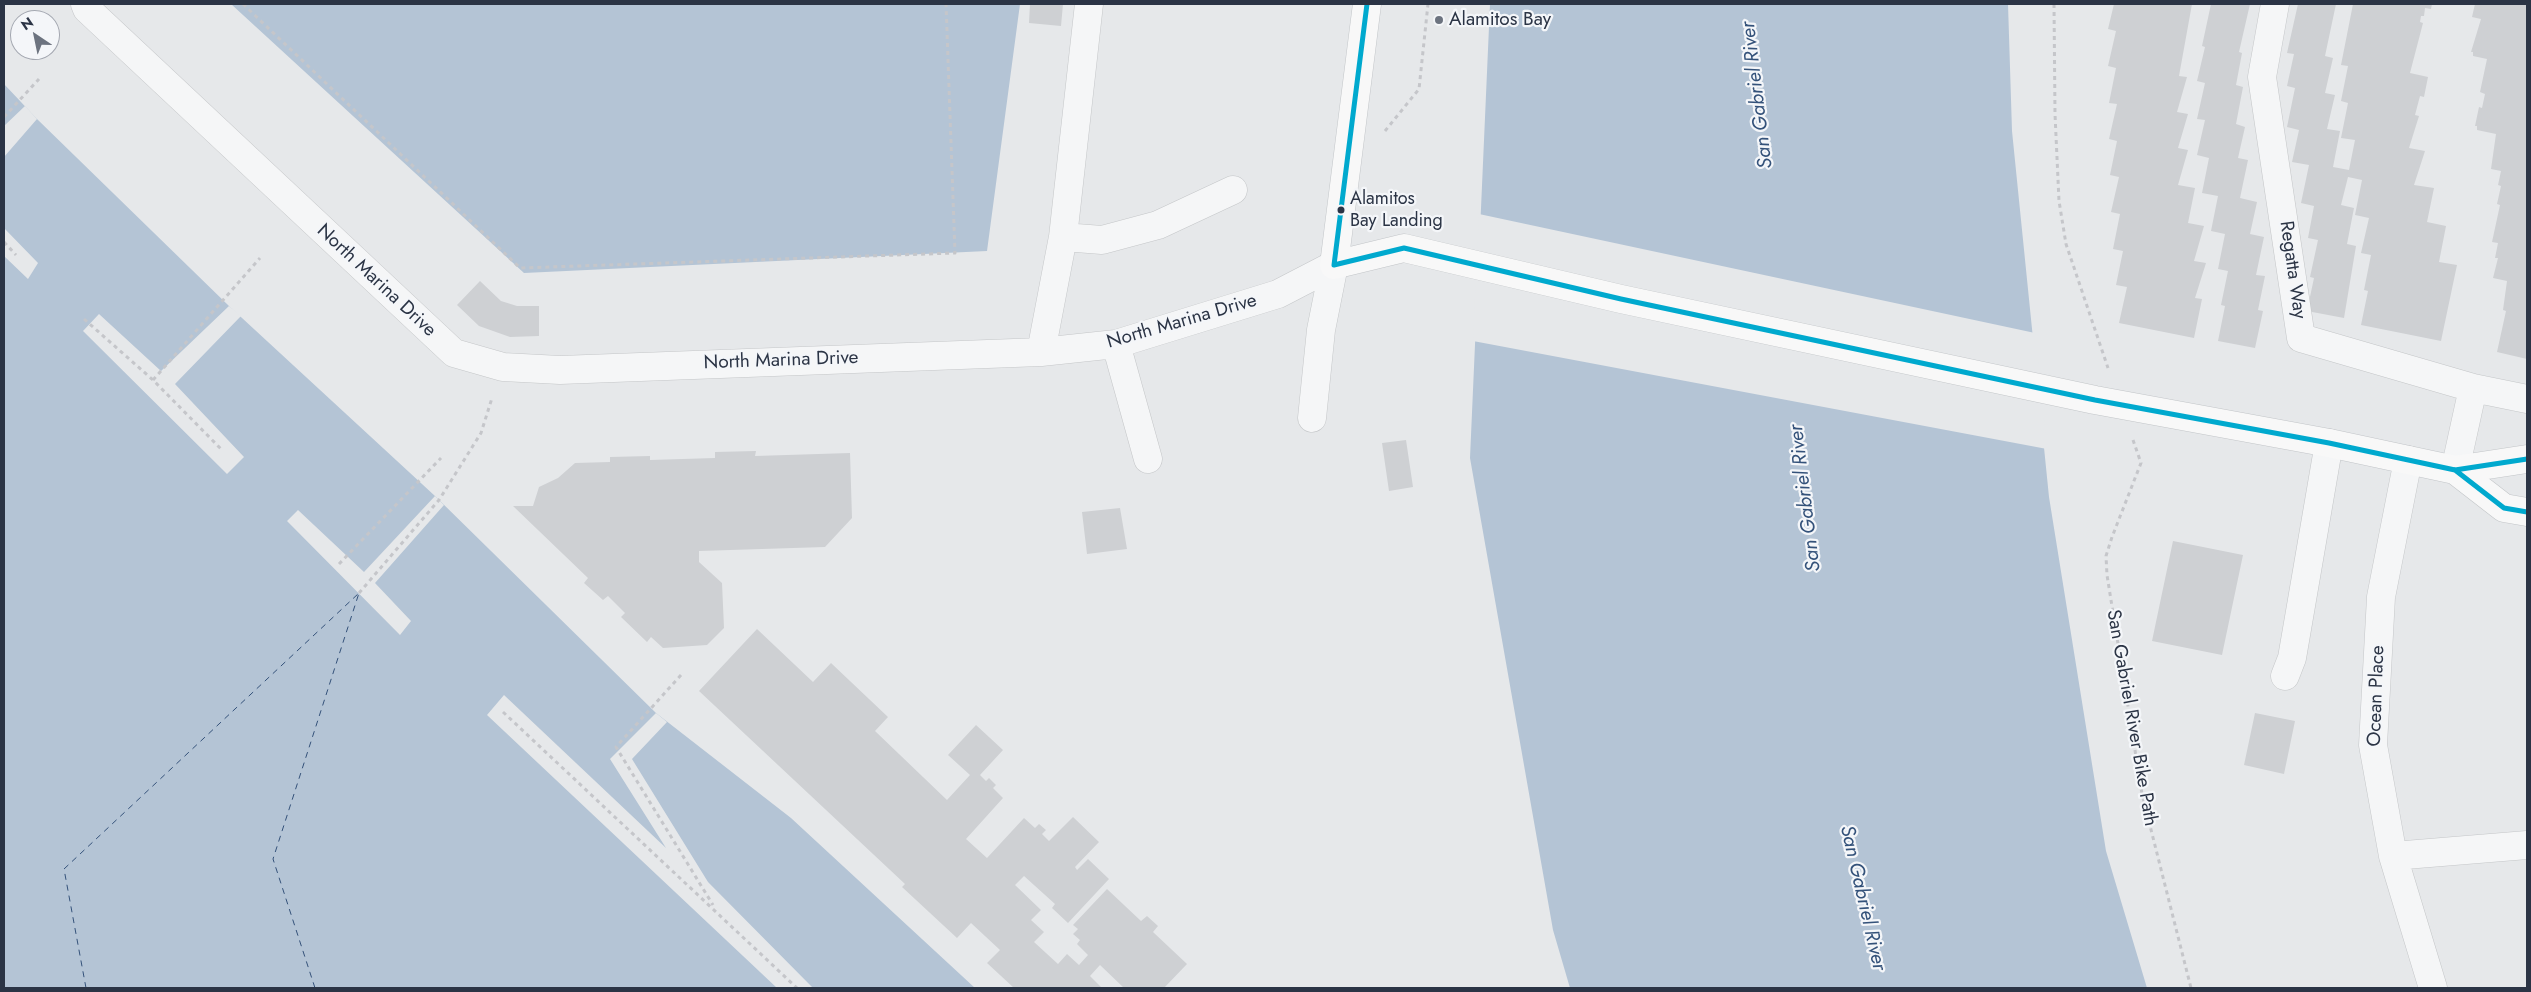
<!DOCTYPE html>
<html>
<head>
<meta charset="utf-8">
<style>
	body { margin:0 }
	#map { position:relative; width:2531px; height:992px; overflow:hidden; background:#e6e8ea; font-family:Jost,sans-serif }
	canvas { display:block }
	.frame { position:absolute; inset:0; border:5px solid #2b3445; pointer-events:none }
	.north { position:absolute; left:10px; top:10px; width:50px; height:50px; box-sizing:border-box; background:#f4f6f9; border:1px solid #a4a8b1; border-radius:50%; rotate:326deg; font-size:14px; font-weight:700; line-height:20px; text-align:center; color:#2b3445 }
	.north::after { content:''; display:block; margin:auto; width:18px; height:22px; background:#6c737f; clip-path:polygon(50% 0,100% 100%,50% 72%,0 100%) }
</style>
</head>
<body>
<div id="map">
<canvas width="2531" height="992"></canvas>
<div class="frame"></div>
<div class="north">N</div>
</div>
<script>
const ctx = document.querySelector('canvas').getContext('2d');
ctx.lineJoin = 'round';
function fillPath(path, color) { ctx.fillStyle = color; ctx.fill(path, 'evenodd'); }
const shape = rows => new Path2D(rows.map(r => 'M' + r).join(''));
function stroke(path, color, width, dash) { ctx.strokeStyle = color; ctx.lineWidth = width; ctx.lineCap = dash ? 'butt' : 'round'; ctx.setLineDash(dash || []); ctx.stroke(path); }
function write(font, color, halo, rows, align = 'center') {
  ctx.font = font + ' Jost,sans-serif'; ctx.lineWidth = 4.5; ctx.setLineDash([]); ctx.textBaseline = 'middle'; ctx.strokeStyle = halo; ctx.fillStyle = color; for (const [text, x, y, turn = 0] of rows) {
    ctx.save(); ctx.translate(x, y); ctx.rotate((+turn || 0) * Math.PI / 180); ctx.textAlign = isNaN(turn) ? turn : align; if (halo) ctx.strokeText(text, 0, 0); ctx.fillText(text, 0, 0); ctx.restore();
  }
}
fillPath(shape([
	[231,4,1020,4,987,251,524,273],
	[1490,4,2008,4,2012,131,2049,497,2106,851,2147,988,1570,988,1553,930,1470,458],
	[4,84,37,119,229,306,435,496,656,713,791,818,975,988,4,988]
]), '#b4c4d5');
fillPath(shape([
	[25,106,37,119,4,157,4,126],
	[1479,214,2035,333,2047,449,1473,341],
	[4,228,38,263,28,279,4,256],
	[229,306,241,316,175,384,244,457,227,474,83,331,99,314,161,371],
	[435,496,444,505,375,583,411,621,400,635,287,521,298,510,364,572],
	[504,695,666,848,610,759,656,713,667,722,632,759,708,882,813,988,777,988,487,715]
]), '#e6e8ea');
stroke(shape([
	[86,988,64,869,359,593],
	[315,988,273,859,359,593]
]), '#34527a', 1, [6, 5]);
fillPath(shape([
	[1030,4,1063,4,1061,26,1029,23],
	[2114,4,2192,4,2179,76,2187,77,2177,112,2188,114,2178,148,2188,150,2178,185,2195,188,2188,223,2204,226,2194,261,2206,263,2195,298,2202,299,2194,338,2119,323,2127,287,2116,285,2123,251,2113,249,2120,214,2111,212,2119,177,2110,175,2117,141,2109,139,2117,104,2109,103,2116,68,2108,66,2116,31,2108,29],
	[2211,4,2250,4,2239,52,2242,53,2236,85,2243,87,2236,124,2245,127,2238,158,2248,160,2240,198,2257,202,2250,234,2264,237,2256,275,2265,276,2258,310,2263,311,2255,348,2218,341,2225,306,2221,305,2228,271,2218,269,2225,234,2211,231,2218,196,2202,193,2209,158,2197,155,2205,120,2197,119,2205,83,2197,81,2205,47,2202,46],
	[2298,4,2336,4,2325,56,2333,58,2325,93,2335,95,2327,129,2340,131,2333,167,2349,170,2355,140,2341,138,2348,103,2341,101,2348,66,2341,65,2353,4,2432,4,2431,9,2425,8,2424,16,2421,16,2420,22,2423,23,2410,73,2428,77,2424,97,2420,96,2415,115,2419,116,2409,148,2425,151,2414,185,2434,188,2427,222,2446,226,2439,262,2457,265,2441,341,2361,325,2368,291,2364,290,2371,255,2361,253,2369,218,2355,215,2362,180,2348,177,2341,205,2354,208,2347,244,2356,246,2344,318,2307,311,2314,278,2310,277,2318,240,2308,238,2314,206,2301,203,2309,165,2292,162,2299,130,2287,127,2295,88,2287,86,2294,54,2287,53],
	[2475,4,2527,4,2527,359,2497,352,2506,311,2503,310,2507,281,2493,278,2498,258,2495,258,2498,243,2492,242,2500,205,2497,204,2501,186,2498,185,2501,171,2491,169,2496,134,2477,130,2477,126,2475,126,2479,107,2482,108,2485,94,2480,92,2487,59,2473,56,2473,52,2471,52,2481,19,2472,17],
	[480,281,501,301,517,306,539,306,539,336,510,337,479,326,457,305],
	[1406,440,1413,487,1389,491,1382,443],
	[756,451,755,456,850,453,852,518,825,547,699,551,699,562,722,583,724,628,707,645,663,648,651,637,647,642,621,617,625,613,608,596,603,600,584,583,588,578,513,506,533,506,539,487,558,478,575,463,610,462,610,457,650,456,650,460,715,458,715,452],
	[1120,508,1127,549,1087,554,1082,512],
	[2173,541,2243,555,2222,655,2152,641],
	[757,629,813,682,831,663,888,717,875,731,947,800,970,775,948,755,976,725,1003,750,980,775,986,781,989,778,996,785,993,788,1003,798,966,839,987,858,1024,818,1035,828,1039,824,1046,830,1042,834,1049,841,1073,817,1099,842,1075,867,1077,870,1088,859,1109,879,1068,923,1052,908,1055,904,1024,876,1015,885,1041,910,1031,920,1044,932,1034,942,1058,964,1067,954,1079,965,1088,955,1077,944,1080,940,1073,934,1078,929,1073,925,1107,889,1141,921,1147,916,1158,926,1153,932,1187,964,1164,988,1124,988,1100,965,1090,976,1102,988,1014,988,987,963,1000,950,971,923,957,938,902,887,905,884,699,691],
	[2255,713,2295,721,2284,774,2244,765]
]), '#ced0d3');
const minor = shape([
	[85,4,87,9,454,353,503,367,560,370,1041,352,1116,344,1278,294,1334,265],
	[2275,4,2262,77,2301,338,2473,388,2527,399],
	[1063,237,1102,240,1158,225,1233,190],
	[1116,344,1148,459],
	[1041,352,1063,237,1089,4],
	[1312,418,1321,330,1334,265],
	[2408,460,2381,597,2373,745,2393,856,2433,988],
	[2455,470,2473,388],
	[2285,676,2292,658,2329,443],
	[2393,856,2527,845]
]);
const major = shape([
	[1367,4,1334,265,1404,248,1621,299,2095,400,2329,443,2455,470,2527,459],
	[2455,470,2504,508,2527,512]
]);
stroke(minor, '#c4c6c8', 29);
stroke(major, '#c2c5c8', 29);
stroke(shape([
	[243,4,520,268,955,253,946,4],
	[2054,4,2055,114,2059,201,2066,244,2108,368],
	[4,117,39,79],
	[1385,131,1419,89,1428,4],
	[4,242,16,255],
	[84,319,153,380,223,451],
	[153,380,260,258],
	[2133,440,2141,463,2112,537,2106,556,2107,575,2142,794,2191,988],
	[339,564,441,458],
	[359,593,439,500,481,433,492,398],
	[681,675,616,747,713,905],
	[503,712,797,988]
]), '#c5c6ca', 3, [4, 4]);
stroke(minor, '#f5f6f7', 28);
stroke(major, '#f8f8f8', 28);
stroke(shape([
	[1367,4,1334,265,1404,248,1621,299,2095,400,2329,443,2455,470,2527,459],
	[2455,470,2504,508,2527,512]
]), '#00a9ce', 5);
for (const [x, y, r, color] of [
	[1439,20,5,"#6c737f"],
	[1341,210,4.5,"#2b3445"]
]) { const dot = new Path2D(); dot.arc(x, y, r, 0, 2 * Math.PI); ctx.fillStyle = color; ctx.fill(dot); stroke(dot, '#f4f6f9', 2); }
write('18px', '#2b3445', '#f4f6f9', [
	["Alamitos",1350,200],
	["Bay Landing",1350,222]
], 'left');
write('19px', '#2b3445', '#f4f6f9', [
	["Alamitos Bay",1449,20]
], 'left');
write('19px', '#2b3445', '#f4f6f9', [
	["Regatta Way",2292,270,82],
	["North Marina Drive",376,281,43],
	["North Marina Drive",1182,322,-16],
	["North Marina Drive",781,361,-2],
	["Ocean Place",2377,696,-88],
	["San Gabriel River Bike Path",2131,718,80]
]);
write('italic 20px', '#34527a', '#f4f6f9', [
	["San Gabriel River",1758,95,-97],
	["San Gabriel River",1806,498,-97],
	["San Gabriel River",1862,898,77]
]);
</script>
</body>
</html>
